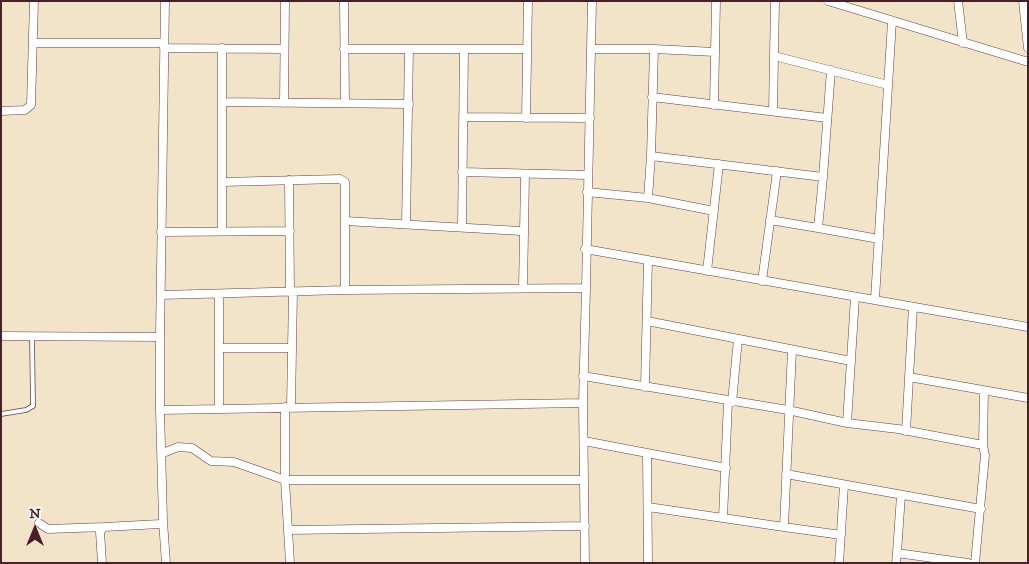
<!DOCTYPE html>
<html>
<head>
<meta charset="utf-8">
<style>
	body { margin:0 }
	#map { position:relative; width:1029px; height:564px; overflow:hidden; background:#f1e4c8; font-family:"IM FELL DW Pica",serif }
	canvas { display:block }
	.frame { position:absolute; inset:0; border:2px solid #4a1f2b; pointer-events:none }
	.north { position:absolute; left:10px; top:504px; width:50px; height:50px; -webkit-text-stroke:4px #fdfcf7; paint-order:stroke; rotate:0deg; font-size:14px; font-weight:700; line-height:20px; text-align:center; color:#4a1f2b }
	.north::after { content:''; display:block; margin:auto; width:18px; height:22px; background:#4a1f2b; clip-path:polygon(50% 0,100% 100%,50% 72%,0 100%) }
</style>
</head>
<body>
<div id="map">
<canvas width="1029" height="564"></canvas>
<div class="frame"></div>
<div class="north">N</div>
</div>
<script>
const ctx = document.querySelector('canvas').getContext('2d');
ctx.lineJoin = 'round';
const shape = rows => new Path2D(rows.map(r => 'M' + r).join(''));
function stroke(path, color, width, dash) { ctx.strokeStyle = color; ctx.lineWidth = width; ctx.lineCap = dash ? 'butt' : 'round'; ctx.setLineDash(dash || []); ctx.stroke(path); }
const service = shape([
	[1,414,26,410,33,406,32,336]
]);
const minor = shape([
	[344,1,345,103],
	[828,1,1028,62],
	[958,1,963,43],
	[1023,1,1028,48],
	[33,43,164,43],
	[164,48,284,49],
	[222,48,222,231],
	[344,49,527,49],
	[654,49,715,52],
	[774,56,888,85],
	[652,97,827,118],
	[222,102,409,104],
	[284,103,285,1],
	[714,105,716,1],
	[1,111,25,110,31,105,34,1],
	[773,111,775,1],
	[463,117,590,118],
	[526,118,528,1],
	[651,156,823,177,818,228,879,239],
	[462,172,588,175],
	[823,177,831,70],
	[289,180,290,291],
	[222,182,340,179,345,182,345,221],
	[587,192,648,198,651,156,654,49,592,49],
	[648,198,714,211],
	[770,220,818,228],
	[406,224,409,49],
	[462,227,464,49],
	[161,232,290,231],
	[524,233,525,174],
	[585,249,1028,327],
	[707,271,719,164],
	[762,281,777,171],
	[586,288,592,1],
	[345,290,345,221,521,231,524,233,523,288],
	[219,294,219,408],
	[875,299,892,21],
	[647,321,851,361],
	[1,336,160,337,165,1],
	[160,337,160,410,583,403,586,288,345,290,161,295],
	[219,348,292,348],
	[583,376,788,410,847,423,898,429,983,445,985,455,975,563],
	[909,377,1028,398],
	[645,387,648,260],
	[728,401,723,518,784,527,792,350],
	[732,402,738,339],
	[583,403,585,563],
	[285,407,285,480,290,563],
	[291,407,293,291],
	[847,423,855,297],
	[906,431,913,307],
	[584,441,726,468],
	[983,445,984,391],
	[163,453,178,447,192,448,211,461,234,462,285,480,584,480],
	[647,453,648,563],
	[786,474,981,509],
	[648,507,723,518],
	[163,521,166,563],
	[39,523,48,529,104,527],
	[784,527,841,535],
	[289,530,585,526],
	[897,553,901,495],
	[102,563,100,532,104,527,160,524,163,521,160,410],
	[839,563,844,485],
	[896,563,897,553,968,563]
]);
stroke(service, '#633d43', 5.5);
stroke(minor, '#633d43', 9);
stroke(service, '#fff', 4);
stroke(minor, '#fff', 8);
</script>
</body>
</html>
